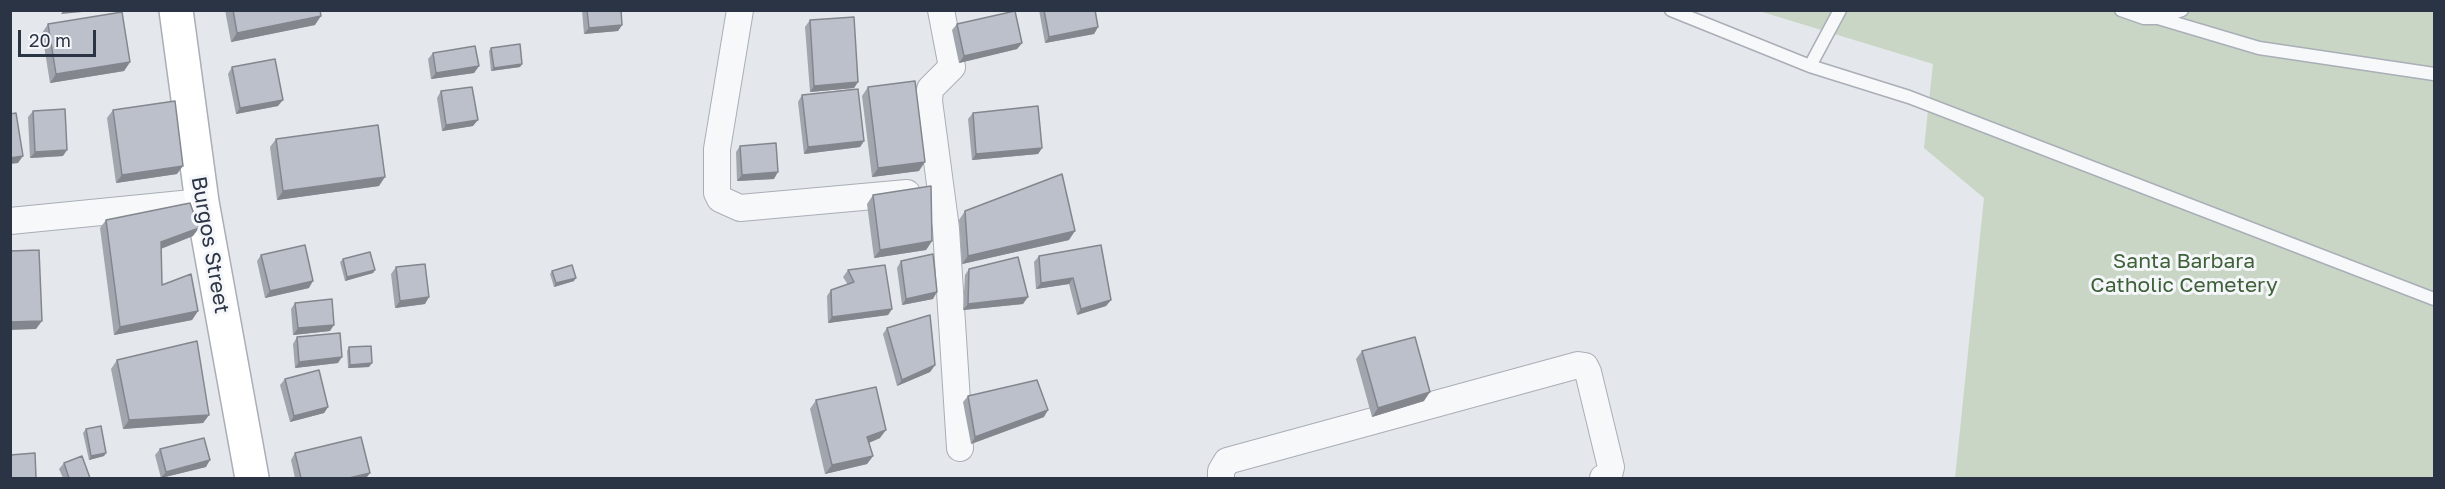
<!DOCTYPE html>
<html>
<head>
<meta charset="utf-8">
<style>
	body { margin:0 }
	#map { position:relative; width:2445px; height:489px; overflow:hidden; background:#e4e7ec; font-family:"Golos Text",sans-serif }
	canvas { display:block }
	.frame { position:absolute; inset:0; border:12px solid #2b3445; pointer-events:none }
	.scale { position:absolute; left:18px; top:30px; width:78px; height:27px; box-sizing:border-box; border:3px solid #2b3445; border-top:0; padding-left:8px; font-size:18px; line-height:21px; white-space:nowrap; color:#2b3445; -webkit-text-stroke:4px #f4f6f9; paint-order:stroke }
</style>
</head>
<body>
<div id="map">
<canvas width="2445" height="489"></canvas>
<div class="frame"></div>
<div class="scale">20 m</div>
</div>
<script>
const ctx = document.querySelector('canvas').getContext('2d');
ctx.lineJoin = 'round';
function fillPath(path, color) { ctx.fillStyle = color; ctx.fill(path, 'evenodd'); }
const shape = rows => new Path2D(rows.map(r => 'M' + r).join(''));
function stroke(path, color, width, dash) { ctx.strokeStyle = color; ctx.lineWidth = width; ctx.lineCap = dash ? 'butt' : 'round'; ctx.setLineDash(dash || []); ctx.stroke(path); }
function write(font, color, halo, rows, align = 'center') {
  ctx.font = font + ' "Golos Text",sans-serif'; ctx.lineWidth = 6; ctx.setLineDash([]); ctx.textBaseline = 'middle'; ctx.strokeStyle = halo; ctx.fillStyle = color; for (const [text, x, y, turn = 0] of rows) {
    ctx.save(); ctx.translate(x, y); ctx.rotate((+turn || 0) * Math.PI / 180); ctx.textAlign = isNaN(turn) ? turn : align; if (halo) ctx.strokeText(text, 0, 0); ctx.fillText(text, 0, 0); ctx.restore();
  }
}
fillPath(shape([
	[1759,11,2434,11,2434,478,1955,478,1984,198,1924,148,1933,64]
]), '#c9d6c5');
const lane = shape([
	[1671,10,1810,66,1909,97,2434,299],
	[2121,10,2144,18,2158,18,2182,10],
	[2158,18,2259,48,2434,74],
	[1810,66,1840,10]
]);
const street = shape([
	[740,10,717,149,717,193,720,199,740,208,907,193],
	[941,10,952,67,930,89,929,101,946,229,960,448],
	[10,221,202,202],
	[1221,478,1221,471,1227,461,1578,365,1585,366,1588,372,1611,467,1609,475,1603,478]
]);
const secondary = shape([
	[176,10,202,202,252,478]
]);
stroke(lane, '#a9aeb7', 15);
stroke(street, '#a9aeb7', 28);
stroke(secondary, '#a9aeb7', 36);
stroke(lane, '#f7f8fa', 12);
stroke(street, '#f7f8fa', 26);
stroke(secondary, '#fff', 33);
fillPath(shape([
	[225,10,320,10,315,25,231,42],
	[582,10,621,10,622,25,618,31,584,34],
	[1039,10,1095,10,1098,27,1094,34,1045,43],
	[810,20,858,82,854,88,810,92,805,27],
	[48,24,130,62,124,71,50,83,42,33],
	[957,24,1022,43,1017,49,959,63,952,30],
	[491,48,522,64,520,67,491,71,489,51],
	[433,53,479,66,474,73,431,79,428,59],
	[232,67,278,106,236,114,228,74],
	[868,87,919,171,872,177,862,96],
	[441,91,473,126,442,131,437,98],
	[802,95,864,141,860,147,804,154,798,102],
	[113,110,177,174,116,183,107,118],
	[33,111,63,156,30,158,28,117],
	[973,113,1042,148,1038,154,972,160,968,119],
	[276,139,379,186,277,200,270,147],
	[740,146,774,179,737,181,736,152],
	[873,195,932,241,926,250,874,258,867,204],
	[965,211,1069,240,962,264,959,220],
	[106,220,193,236,161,249,162,285,198,311,192,320,114,335,100,228],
	[261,255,309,288,265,298,257,261],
	[1039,256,1111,300,1106,306,1077,315,1069,284,1036,289,1034,262],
	[343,259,375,270,373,273,345,281,340,262],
	[901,261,933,299,902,305,897,268],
	[396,267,425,304,395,308,391,274],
	[969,269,1023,304,963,310,965,275],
	[848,270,892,309,888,315,828,323,827,296,831,290,848,285,843,277],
	[552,271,574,281,554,287,550,274],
	[295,303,330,331,293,335,291,309],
	[887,328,935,365,930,372,897,386,883,334],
	[297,337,338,363,295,368,293,344],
	[349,347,369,367,348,368,347,351],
	[1362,351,1424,401,1372,417,1356,359],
	[117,360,209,415,203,423,123,429,111,369],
	[285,379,328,407,324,413,290,422,280,385],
	[968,396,1044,417,971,444,963,402],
	[816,400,880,438,869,443,873,456,867,464,825,474,810,409],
	[86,429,106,453,104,456,89,460,83,433],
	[160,449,206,467,161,478,155,455],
	[295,453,370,473,366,478,295,478,291,460],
	[64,463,90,478,63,478,59,469]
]), '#a1a5ae');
fillPath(shape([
	[64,10,104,10,61,14],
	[321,16,315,25,231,42,237,33],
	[622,25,618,31,584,34,589,28],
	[1098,27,1094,34,1045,43,1049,37],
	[1022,43,1017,49,959,63,964,56],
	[130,62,124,71,50,83,56,74],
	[522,64,520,67,491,71,494,68],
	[479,66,474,73,431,79,436,73],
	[858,82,854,88,810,92,814,86],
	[283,100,278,106,236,114,240,108],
	[478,120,473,126,442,131,446,125],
	[864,141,860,147,804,154,808,147],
	[1042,148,1038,154,972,160,976,154],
	[67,150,63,156,30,158,35,152],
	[23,156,18,163,10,164,10,158],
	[925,162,919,171,872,177,878,168],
	[183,166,177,174,116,183,122,175],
	[778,172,774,179,737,181,742,175],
	[385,177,379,186,277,200,283,191],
	[199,228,193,236,155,251,161,242],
	[1075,231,1069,240,962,264,968,256],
	[932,241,926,250,874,258,880,250],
	[375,270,373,273,345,281,347,277],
	[576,278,574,281,554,287,556,283],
	[1073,278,1069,284,1036,289,1041,283],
	[313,281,309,288,265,298,270,291],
	[937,292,933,299,902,305,906,299],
	[429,297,425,304,395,308,400,301],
	[1028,297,1023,304,963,310,968,304],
	[1111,300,1106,306,1077,315,1081,309],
	[892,309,888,315,828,323,832,317],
	[198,311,192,320,114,335,120,327],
	[42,321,36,329,10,330,10,322],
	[334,325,330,331,293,335,298,328],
	[342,357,338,363,295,368,299,362],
	[372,363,369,367,348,368,350,365],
	[935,365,930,372,897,386,902,380],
	[1430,392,1424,401,1372,417,1378,408],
	[328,407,324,413,290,422,294,416],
	[1048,410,1044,417,971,444,975,437],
	[209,415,203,423,123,429,129,420],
	[886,430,880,438,861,446,867,437],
	[106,453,104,456,89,460,91,456],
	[873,456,867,464,825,474,832,465],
	[210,460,206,467,161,478,166,472],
	[370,473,366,478,349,478]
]), '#83868d');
const building = shape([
	[233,10,320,10,321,16,237,33,233,10],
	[587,10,621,10,622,25,589,28,587,10],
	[1044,10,1095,10,1098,27,1049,37,1044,10],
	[1015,11,1022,43,964,56,957,24,1015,11],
	[122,12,130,62,56,74,48,24,122,12],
	[854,17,858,82,814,86,810,20,854,17],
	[520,44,522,64,494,68,491,48,520,44],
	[475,46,479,66,436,73,433,53,475,46],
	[275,59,283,100,240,108,232,67,275,59],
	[915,81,925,162,878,168,868,87,915,81],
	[472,87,478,120,446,125,441,91,472,87],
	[858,89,864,141,808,147,802,95,858,89],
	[175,101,183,166,122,175,113,110,175,101],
	[1038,106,1042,148,976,154,973,113,1038,106],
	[65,109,67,150,35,152,33,111,65,109],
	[16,113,23,156,10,158,10,114,16,113],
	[378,125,385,177,283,191,276,139,378,125],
	[776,143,778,172,742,175,740,146,776,143],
	[1062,174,1075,231,968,256,965,211,1062,174],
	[931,186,932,241,880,250,873,195,931,186],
	[190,203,199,228,161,242,162,285,191,274,198,311,120,327,106,220,190,203],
	[305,245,313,281,270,291,261,255,305,245],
	[1101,245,1111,300,1081,309,1073,278,1041,283,1039,256,1101,245],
	[39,250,42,321,10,322,10,251,39,250],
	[370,252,375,270,347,277,343,259,370,252],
	[933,254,937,292,906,299,901,261,933,254],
	[1018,257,1028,297,968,304,969,269,1018,257],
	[425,264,429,297,400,301,396,267,425,264],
	[572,265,576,278,556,283,552,271,572,265],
	[885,265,892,309,832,317,831,290,854,282,848,270,885,265],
	[332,299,334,325,298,328,295,303,332,299],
	[930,315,935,365,902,380,887,328,930,315],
	[340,333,342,357,299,362,297,337,340,333],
	[1415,337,1430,392,1378,408,1362,351,1415,337],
	[197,341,209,415,129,420,117,360,197,341],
	[371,346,372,363,350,365,349,347,371,346],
	[319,370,328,407,294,416,285,379,319,370],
	[1037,380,1048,410,975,437,968,396,1037,380],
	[876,387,886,430,867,437,873,456,832,465,816,400,876,387],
	[101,426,106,453,91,456,86,429,101,426],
	[361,437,370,473,349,478,301,478,295,453,361,437],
	[204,438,210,460,166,472,160,449,204,438],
	[35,453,36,478,10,478,10,455,35,453],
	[82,456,90,478,69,478,64,463,82,456]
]);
fillPath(building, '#bbc0ca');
stroke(building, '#83868d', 1.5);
write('21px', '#2b3445', '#f4f6f9', [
	["Burgos Street",210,245,80]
]);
write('21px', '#3f6138', '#f4f6f9', [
	["Santa Barbara",2184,261],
	["Catholic Cemetery",2184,285]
]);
</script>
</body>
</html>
